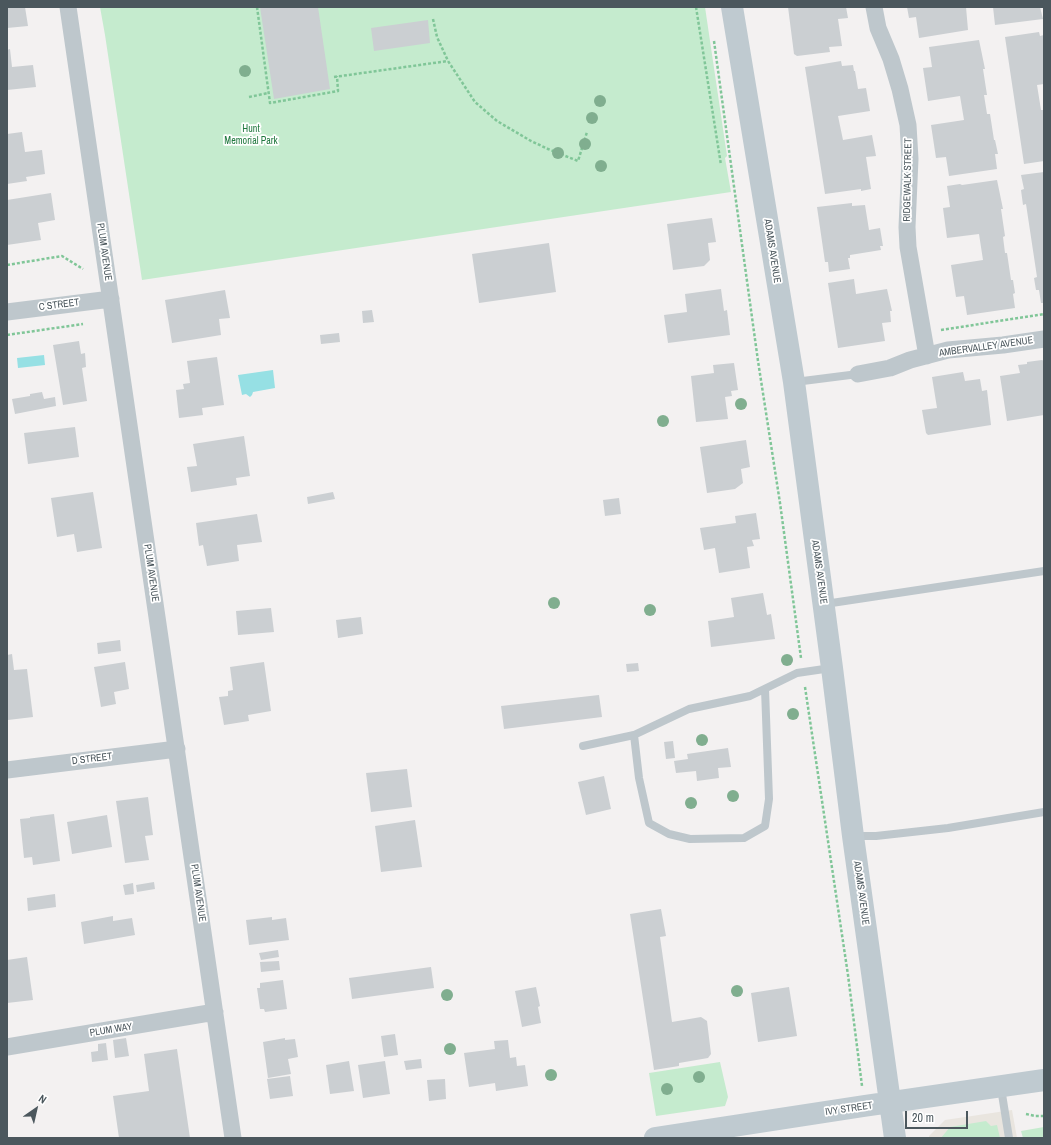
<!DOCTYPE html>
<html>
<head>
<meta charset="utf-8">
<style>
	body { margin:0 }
	#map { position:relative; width:1051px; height:1145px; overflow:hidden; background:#f3f1f1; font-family:"Archivo Narrow",sans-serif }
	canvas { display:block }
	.frame { position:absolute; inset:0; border:8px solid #4b575d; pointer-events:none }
	.north { position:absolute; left:16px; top:1089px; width:40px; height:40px; -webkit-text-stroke:3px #fff; paint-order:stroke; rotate:34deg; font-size:11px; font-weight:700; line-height:16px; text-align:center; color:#4b575d }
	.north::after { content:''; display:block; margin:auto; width:14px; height:18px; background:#4b575d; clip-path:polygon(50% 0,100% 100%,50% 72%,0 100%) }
	.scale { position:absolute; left:905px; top:1111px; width:63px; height:18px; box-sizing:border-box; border:2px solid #4b575d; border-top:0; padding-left:5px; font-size:12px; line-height:14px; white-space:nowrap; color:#4b575d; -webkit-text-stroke:3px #fff; paint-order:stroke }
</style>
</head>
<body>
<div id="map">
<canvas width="1051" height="1145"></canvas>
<div class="frame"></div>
<div class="north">N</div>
<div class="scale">20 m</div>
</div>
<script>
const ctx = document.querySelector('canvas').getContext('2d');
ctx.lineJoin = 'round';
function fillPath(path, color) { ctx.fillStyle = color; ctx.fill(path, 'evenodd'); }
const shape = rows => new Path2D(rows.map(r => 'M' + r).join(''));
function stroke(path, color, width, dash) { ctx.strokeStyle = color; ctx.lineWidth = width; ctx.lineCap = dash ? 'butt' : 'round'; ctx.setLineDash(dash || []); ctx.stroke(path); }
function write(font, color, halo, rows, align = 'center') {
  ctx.font = font + ' "Archivo Narrow",sans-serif'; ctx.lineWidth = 3.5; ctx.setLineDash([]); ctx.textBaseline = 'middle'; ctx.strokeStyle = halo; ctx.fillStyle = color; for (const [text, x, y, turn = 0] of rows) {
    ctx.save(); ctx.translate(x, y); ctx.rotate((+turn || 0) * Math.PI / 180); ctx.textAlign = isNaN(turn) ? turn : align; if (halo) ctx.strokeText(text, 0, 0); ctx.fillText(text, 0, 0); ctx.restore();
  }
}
fillPath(shape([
	[1012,1110,1017,1138,929,1138,929,1136,945,1120]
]), '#e9e5df');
fillPath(shape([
	[100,7,705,7,727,156,725,158,731,192,142,280,105,35],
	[720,1062,728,1097,725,1106,656,1116,649,1073],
	[986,1121,991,1126,997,1125,1000,1138,941,1138,950,1127],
	[1044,1127,1044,1138,1023,1138,1021,1131]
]), '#c5ebce');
fillPath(shape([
	[44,355,45,365,18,368,17,358],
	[273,370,275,388,253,392,252,395,250,397,246,394,242,395,238,375]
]), '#96e0e4');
fillPath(shape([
	[7,7,25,7,28,26,7,28],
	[260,7,318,7,330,89,274,99],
	[788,7,846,7,848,18,838,19,842,46,829,47,830,52,797,56,794,54],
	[907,7,966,7,968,30,919,38,916,17,909,18],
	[993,7,1040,7,1043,19,995,25],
	[428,20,430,43,374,51,371,28],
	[1039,32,1040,36,1044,35,1044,84,1037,85,1041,110,1044,110,1044,161,1024,164,1005,37],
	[979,40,985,69,983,69,987,95,984,95,987,114,990,114,994,140,995,140,998,154,995,154,997,169,949,176,946,157,936,158,931,125,964,120,960,96,928,101,923,68,932,67,929,47],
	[10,49,12,67,33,65,36,87,7,90,7,50],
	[841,61,842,66,853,65,854,71,855,71,858,89,866,88,870,111,838,116,843,140,872,135,876,156,866,157,871,189,861,191,861,189,825,194,805,67],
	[22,132,25,152,42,150,45,174,26,177,27,181,7,184,7,134],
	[1044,172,1044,303,1041,303,1039,290,1036,290,1034,278,1037,277,1026,204,1023,205,1021,190,1024,189,1021,175],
	[997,180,1003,209,1001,209,1005,236,1003,237,1005,253,1007,253,1011,280,1013,280,1015,293,1013,294,1015,308,967,315,964,296,956,297,951,265,983,260,979,234,947,238,943,208,950,207,947,186,960,184,962,185],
	[51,193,55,220,38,223,41,240,7,245,7,200],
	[852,203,852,206,865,205,869,230,880,228,883,246,880,246,881,250,850,255,850,258,848,258,850,269,829,272,828,262,825,262,817,207],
	[712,218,716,242,708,243,710,260,704,266,673,270,667,224],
	[549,243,556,292,479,303,472,254],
	[854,279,856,294,887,289,892,311,890,311,891,322,882,323,885,341,838,348,828,283],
	[721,289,724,311,727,310,730,335,668,343,664,315,687,312,685,294],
	[225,290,230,318,219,319,221,335,172,343,165,300],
	[372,310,374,322,363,323,362,311],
	[339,333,340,342,321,344,320,335],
	[79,341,81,354,85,353,86,367,82,368,87,401,63,405,53,345],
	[217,357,224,405,202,408,203,415,179,418,176,390,184,389,183,384,190,383,187,361],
	[1042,360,1044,361,1044,415,1007,421,1000,376,1020,373,1018,365,1027,364,1027,362],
	[734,363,738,390,731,391,732,396,725,397,728,419,696,422,691,376,714,373,713,365],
	[963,372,965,381,980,379,982,391,987,390,991,425,928,435,926,433,922,410,937,408,932,377],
	[42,392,44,399,55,397,56,406,15,414,12,399,30,396,30,394],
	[75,427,79,457,28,464,24,433],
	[244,436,250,476,236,478,237,485,191,492,187,467,197,466,193,444],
	[746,440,750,467,741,469,743,483,735,489,707,493,700,447],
	[93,492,102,548,77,552,74,534,57,537,51,498],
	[333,492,335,499,308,504,307,497],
	[619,498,621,514,605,516,603,500],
	[756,513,760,539,752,540,754,546,747,547,750,568,719,573,715,548,704,550,700,528,736,523,735,516],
	[257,514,262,542,237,545,239,561,207,566,203,545,199,546,196,523],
	[763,593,767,615,771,614,775,639,711,647,708,621,734,617,731,598],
	[271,608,274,632,238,635,236,611],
	[361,617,363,634,338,638,336,620],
	[120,640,121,651,98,654,97,643],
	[12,654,14,670,27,669,33,717,8,720,7,655],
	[125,662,129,689,114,692,116,704,101,707,94,667],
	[264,662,271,711,248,715,249,721,224,725,219,697,228,696,228,691,233,690,230,667],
	[638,663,639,671,627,672,626,664],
	[599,695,602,717,504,729,501,706],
	[673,741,675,758,666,759,664,742],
	[728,748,731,767,718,768,719,778,697,781,696,771,676,773,674,761,688,759,687,754],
	[407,769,412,807,371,812,366,773],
	[604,776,611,809,586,815,578,782],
	[148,797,153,835,145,836,149,860,125,863,116,801],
	[54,814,60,861,33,865,32,857,24,858,20,819,30,818,30,817],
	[107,815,112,847,72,854,67,822],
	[415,820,422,867,381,872,375,826],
	[154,882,155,889,137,892,136,885],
	[133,883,134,894,125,895,123,885],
	[55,894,56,907,28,911,27,898],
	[661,909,666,936,660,937,672,1022,701,1017,707,1021,711,1054,708,1058,679,1063,679,1066,654,1070,630,914],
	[113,916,113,921,132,918,135,935,84,944,81,922],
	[272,917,272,920,286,918,289,940,249,945,246,920],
	[278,950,279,957,261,960,259,953],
	[27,957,33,1000,7,1003,7,960],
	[279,961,280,970,261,972,260,962],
	[431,967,434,988,352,999,349,978],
	[283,980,287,1009,265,1012,264,1009,260,1009,257,988,260,988,260,983],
	[536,987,540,1006,538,1007,541,1023,522,1027,515,991],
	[789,987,797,1036,758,1042,751,993],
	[395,1034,398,1055,384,1057,381,1036],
	[126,1038,129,1056,115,1058,113,1040],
	[285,1038,285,1040,295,1039,298,1057,288,1059,291,1074,268,1078,263,1042],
	[508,1040,510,1058,516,1057,517,1066,525,1065,528,1086,496,1091,495,1083,469,1087,464,1053,495,1049,494,1041],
	[106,1043,108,1060,92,1062,91,1052,98,1051,98,1044],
	[177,1049,190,1138,119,1138,113,1096,149,1091,144,1054],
	[421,1059,422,1068,406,1070,404,1061],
	[349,1061,354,1091,330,1094,326,1065],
	[385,1061,390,1094,363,1098,358,1065],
	[290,1076,293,1096,270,1099,267,1079],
	[445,1079,446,1099,429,1101,427,1080]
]), '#cbcfd2');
stroke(shape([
	[257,7,270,103,338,91,337,76],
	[696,7,721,165],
	[433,19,437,37,448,61,475,102,497,121,531,141,548,149,578,161,587,132],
	[714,41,758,361,780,503,801,658],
	[334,77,448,61],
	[249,97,268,93],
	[7,265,62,256,83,269],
	[941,330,1044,314],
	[7,335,83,324],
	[805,687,848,975,862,1086],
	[1026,1114,1035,1116,1044,1116]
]), '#80c698', 2.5, [3, 2]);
stroke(shape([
	[795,382,858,374],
	[825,604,1044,571],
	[634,735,639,778,649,823,669,834,690,839,744,838,765,826,769,799,765,689],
	[583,746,634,735,689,709,750,696,797,673,831,668],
	[853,836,876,836,948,828,1044,812],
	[1001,1088,1009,1138]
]), '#bec7cc', 8);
stroke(shape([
	[68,7,233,1138],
	[874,7,878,28,891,59,900,89,908,125,910,159,907,227,908,247,927,356],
	[7,312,111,299],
	[858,374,890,368,910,360,948,350,1003,345,1044,339],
	[7,770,177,749],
	[7,1047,215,1012]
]), '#bec7cc', 17);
stroke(shape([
	[732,7,794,382,832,668,853,836,895,1138],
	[655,1138,864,1106,1044,1080]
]), '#bfcad0', 22);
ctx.fillStyle = '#80ae8f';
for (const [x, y] of [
	[245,71],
	[600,101],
	[592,118],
	[585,144],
	[558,153],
	[601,166],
	[741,404],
	[663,421],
	[554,603],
	[650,610],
	[787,660],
	[793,714],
	[702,740],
	[733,796],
	[691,803],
	[737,991],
	[447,995],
	[450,1049],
	[551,1075],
	[699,1077],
	[667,1089]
]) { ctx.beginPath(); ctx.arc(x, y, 6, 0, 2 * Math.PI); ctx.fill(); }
write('10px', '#21783f', '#fff', [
	["Hunt",251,129],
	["Memorial Park",251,141]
]);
write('10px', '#4b575d', '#fff', [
	["RIDGEWALK STREET",908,180,-89],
	["ADAMS AVENUE",772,251,81],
	["PLUM AVENUE",104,252,82],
	["C STREET",59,305,-7],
	["AMBERVALLEY AVENUE",986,347,-8],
	["ADAMS AVENUE",819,572,82],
	["PLUM AVENUE",151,573,82],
	["D STREET",92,759,-7],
	["PLUM AVENUE",198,893,82],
	["ADAMS AVENUE",861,893,82],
	["PLUM WAY",111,1030,-9],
	["IVY STREET",849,1109,-8]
]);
</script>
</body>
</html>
